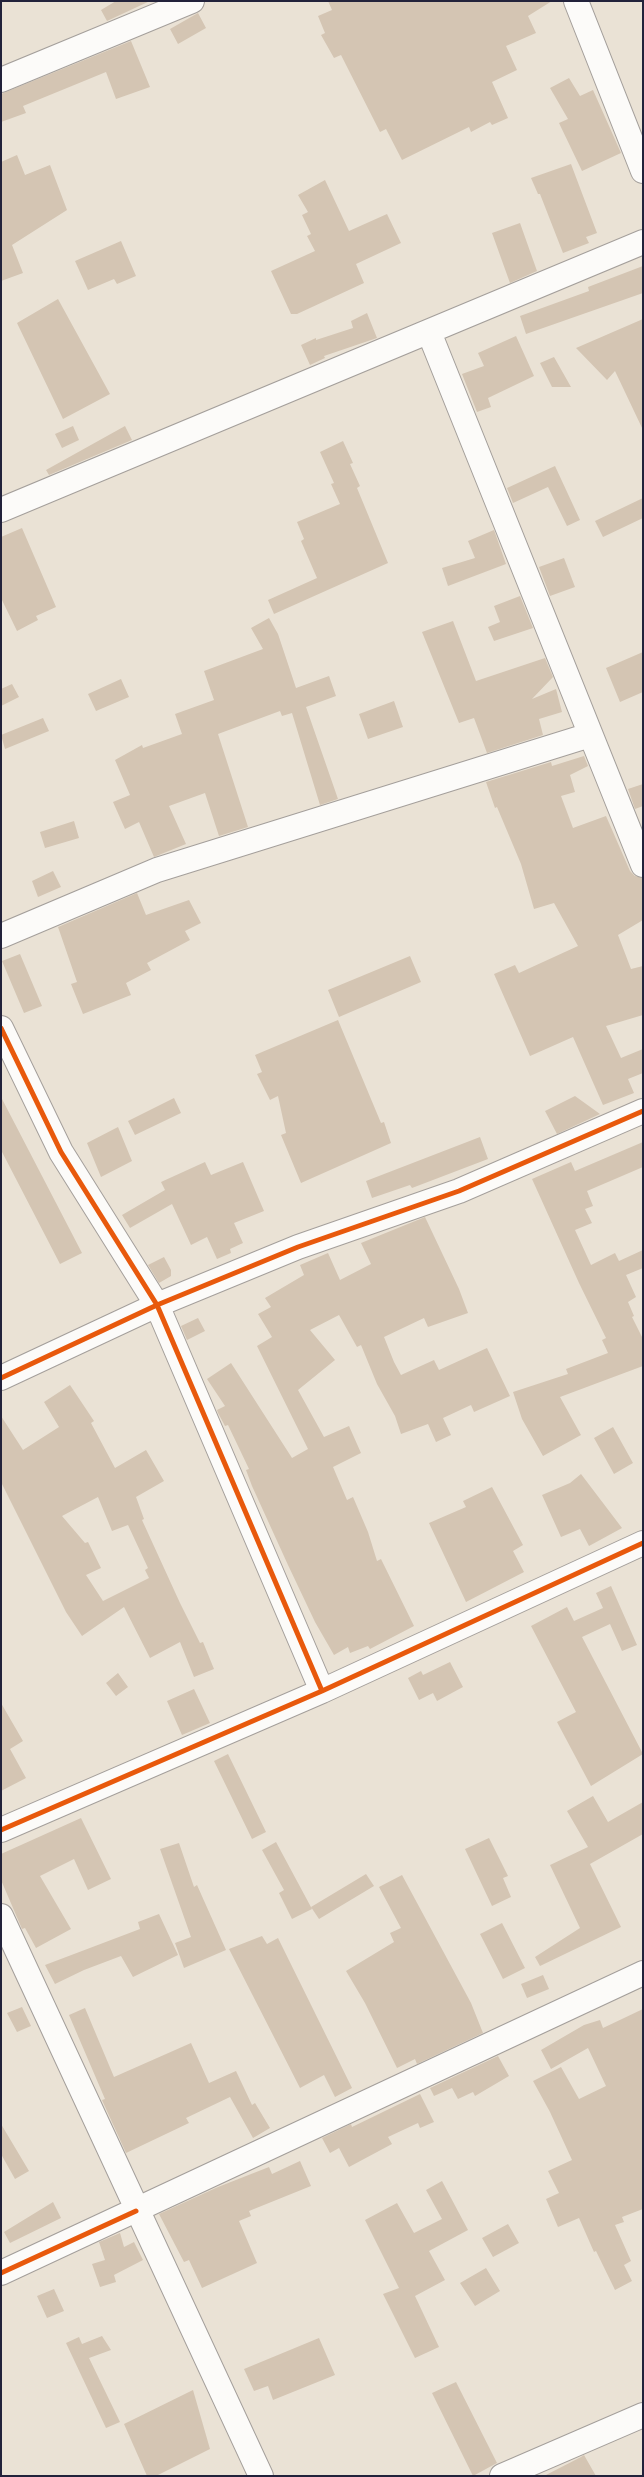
<!DOCTYPE html>
<style>
body{margin:0}
#map{position:relative;width:644px;height:2477px;overflow:hidden;background:#eae2d5;font-family:Alegreya,serif}
canvas{display:block}
.frame{position:absolute;inset:0;border:2px solid #22223b;pointer-events:none}
</style>
<div id="map">
<canvas width="644" height="2477"></canvas>
<div class="frame"></div>
</div>
<script>
const context = document.querySelector('canvas').getContext('2d');
context.lineJoin = 'round';
function fill(path, color) { context.fillStyle = color; context.fill(path, 'evenodd'); }
const shape = rows => new Path2D(rows.map(r => 'M' + r).join(''));
function stroke(path, color, width, dash) { context.strokeStyle = color; context.lineWidth = width; context.lineCap = dash ? 'butt' : 'round'; context.setLineDash(dash || []); context.stroke(path); }
fill(shape([
 [116,1,150,1,107,21,101,10],
 [328,1,552,1,528,16,536,33,506,46,517,70,492,82,508,118,492,125,490,122,471,132,469,127,402,160,386,129,380,132,341,55,334,58,321,35,325,33,318,16,332,10],
 [198,13,206,28,178,44,170,29],
 [131,41,150,87,116,99,106,72,23,106,26,113,1,122,1,94],
 [569,78,580,96,593,90,621,153,582,171,559,123,568,119,550,88],
 [17,155,25,175,50,165,67,210,12,245,23,273,1,281,1,162],
 [571,164,597,233,586,237,589,243,563,253,540,194,538,194,531,178],
 [325,180,349,231,387,214,401,243,356,264,364,283,297,314,291,314,271,271,315,251,307,236,311,234,302,215,308,212,298,195],
 [520,223,537,271,510,283,492,233],
 [121,241,136,276,117,284,114,279,88,290,75,261],
 [643,266,643,293,526,334,520,316,589,291,588,287],
 [58,299,110,394,63,419,17,323],
 [367,313,377,338,324,356,325,358,310,365,301,345,316,338,316,340,353,328,351,321],
 [643,319,643,430,615,371,607,380,576,348],
 [516,336,534,376,488,398,491,407,477,412,462,374,484,366,478,353],
 [554,357,571,387,552,387,540,363],
 [73,426,79,440,62,448,55,434],
 [125,426,132,440,49,475,46,470],
 [343,441,353,463,350,464,360,486,357,488,388,563,274,614,268,600,317,578,301,541,304,539,297,522,340,504,331,484,334,483,320,452],
 [555,466,580,520,567,526,548,487,513,503,507,488],
 [643,498,643,518,603,537,595,521],
 [22,528,56,607,36,616,38,620,17,631,1,598,1,537],
 [494,530,506,564,448,586,442,568,475,558,468,541],
 [564,558,575,587,550,596,539,567],
 [520,596,533,628,494,641,488,627,500,622,494,606],
 [269,618,278,634,296,688,329,676,336,696,306,707,338,799,320,805,292,713,282,716,280,711,218,734,248,827,219,836,205,793,169,806,186,844,154,857,139,822,125,829,113,802,130,795,115,760,142,745,143,748,182,734,175,714,214,700,204,671,263,649,251,628],
 [453,621,476,681,545,658,553,677,532,699,556,689,562,712,539,719,543,735,487,753,474,718,459,723,422,632],
 [643,652,643,692,620,702,606,668],
 [121,679,129,697,96,711,88,694],
 [12,684,19,697,1,706,1,689],
 [394,701,403,727,368,739,359,714],
 [43,718,49,731,5,749,1,735],
 [584,756,588,766,570,775,575,792,561,796,573,828,606,816,630,871,635,876,643,878,643,920,618,935,631,969,643,966,643,1015,606,1026,621,1058,643,1049,643,1073,628,1079,634,1093,603,1105,573,1037,530,1056,494,974,515,965,519,973,578,946,554,903,534,909,521,864,497,807,495,808,486,782,551,762,552,766],
 [643,784,643,806,635,809,628,789],
 [74,821,79,838,45,848,40,832],
 [53,871,61,887,38,897,32,881],
 [137,893,146,915,189,900,201,923,185,931,190,940,147,963,151,970,126,983,131,995,83,1014,71,984,77,982,58,927],
 [20,954,42,1006,24,1013,2,961],
 [410,956,421,982,339,1017,328,990],
 [338,1020,381,1123,384,1122,391,1143,301,1183,281,1135,286,1133,278,1096,270,1100,257,1074,262,1072,255,1055],
 [575,1096,600,1114,557,1134,545,1111],
 [1,1097,82,1253,60,1264,1,1150],
 [174,1098,181,1113,135,1135,128,1121],
 [118,1127,132,1161,101,1177,87,1143],
 [480,1137,488,1159,412,1188,410,1185,372,1198,366,1181],
 [643,1142,643,1167,587,1191,593,1206,585,1209,592,1223,575,1230,591,1265,615,1253,619,1261,643,1250,643,1268,626,1275,636,1297,628,1302,634,1316,632,1317,643,1339,643,1366,560,1397,581,1435,543,1456,522,1419,513,1392,568,1374,566,1369,608,1353,602,1340,606,1338,579,1283,532,1179,571,1162,575,1171],
 [205,1162,211,1175,243,1162,264,1211,234,1223,243,1243,230,1249,231,1253,217,1259,207,1237,191,1245,172,1204,130,1228,122,1215,165,1190,161,1182],
 [425,1217,459,1289,468,1313,428,1327,424,1318,384,1337,394,1362,401,1375,434,1360,439,1370,487,1348,510,1396,474,1412,471,1405,443,1418,451,1435,436,1442,428,1424,401,1434,395,1416,377,1384,361,1345,357,1347,339,1315,310,1330,335,1360,298,1390,324,1437,349,1426,361,1453,333,1467,347,1500,353,1497,368,1532,377,1561,381,1559,414,1626,370,1649,368,1646,350,1653,348,1647,334,1655,315,1622,288,1565,252,1486,246,1470,249,1469,228,1425,225,1426,218,1413,217,1410,225,1406,207,1379,231,1363,292,1458,308,1449,257,1346,272,1337,258,1314,271,1307,265,1298,304,1275,300,1265,328,1253,340,1280,371,1264,361,1243],
 [164,1257,171,1270,171,1276,159,1283,148,1265],
 [198,1318,205,1331,187,1340,181,1326],
 [70,1385,94,1421,91,1423,115,1468,146,1450,164,1481,136,1497,144,1519,142,1520,180,1603,200,1643,203,1642,214,1669,194,1677,180,1642,150,1658,124,1607,82,1636,66,1612,1,1482,1,1416,23,1450,59,1427,44,1402],
 [98,1497,112,1531,128,1525,148,1568,145,1570,149,1578,103,1601,86,1575,101,1568,88,1542,85,1543,62,1516],
 [613,1427,633,1463,614,1474,594,1438],
 [581,1474,622,1528,589,1546,580,1529,561,1537,542,1495,570,1483],
 [492,1487,523,1545,513,1551,524,1572,466,1602,429,1523,466,1507,463,1501],
 [611,1586,637,1645,622,1651,610,1624,582,1637,643,1754,591,1786,557,1722,576,1712,531,1626,567,1607,574,1621,603,1608,596,1593],
 [450,1662,463,1687,437,1701,433,1693,419,1700,408,1678,421,1671,423,1675],
 [118,1673,128,1687,116,1696,106,1683],
 [194,1689,210,1723,182,1735,167,1701],
 [1,1703,23,1741,10,1749,26,1778,1,1791],
 [228,1754,266,1832,252,1839,214,1761],
 [593,1796,608,1822,643,1802,643,1834,590,1864,621,1927,540,1966,535,1957,580,1928,550,1865,588,1847,567,1811],
 [81,1818,111,1879,88,1890,74,1859,40,1876,71,1929,36,1948,25,1928,22,1929,1,1880,1,1854],
 [489,1838,508,1876,503,1878,511,1897,492,1906,465,1849],
 [276,1842,312,1909,292,1919,279,1893,284,1890,262,1850],
 [179,1843,194,1887,197,1885,226,1950,184,1968,175,1943,191,1937,160,1849],
 [366,1874,374,1886,319,1919,311,1907],
 [402,1875,471,2003,483,2033,417,2064,415,2059,397,2068,365,2003,346,1971,394,1942,390,1933,401,1928,379,1887],
 [159,1914,178,1955,133,1977,121,1956,84,1970,55,1984,45,1965,140,1929,138,1922],
 [502,1923,525,1968,503,1979,480,1934],
 [262,1936,267,1944,278,1938,352,2088,335,2097,324,2075,300,2088,229,1949],
 [543,1975,549,1989,527,1998,521,1984],
 [22,2007,31,2026,17,2032,7,2013],
 [85,2008,114,2077,191,2043,209,2083,236,2071,252,2105,255,2103,270,2128,253,2138,230,2097,186,2118,189,2123,126,2153,102,2100,105,2099,69,2015],
 [643,2009,643,2209,622,2217,624,2222,615,2225,631,2261,624,2265,632,2281,615,2290,596,2251,594,2252,579,2218,558,2227,546,2199,559,2193,548,2171,572,2160,550,2112,533,2081,561,2067,579,2099,606,2086,588,2048,551,2069,541,2050,584,2025,600,2020,603,2028],
 [498,2056,509,2076,475,2096,473,2092,458,2099,452,2088,434,2096,430,2088],
 [420,2094,434,2122,420,2128,418,2123,388,2137,392,2144,349,2167,339,2148,330,2153,322,2138,351,2124,352,2127],
 [1,2124,29,2171,15,2179,1,2154],
 [300,2161,311,2186,249,2211,251,2216,239,2221,257,2263,202,2288,189,2260,184,2262,159,2214,218,2187,269,2167,272,2174],
 [442,2181,468,2230,429,2251,445,2280,415,2296,439,2347,415,2358,383,2294,399,2288,365,2220,397,2203,414,2233,442,2219,426,2190],
 [53,2202,61,2218,10,2243,4,2232],
 [508,2224,519,2243,493,2257,482,2238],
 [120,2233,124,2247,134,2242,143,2260,114,2275,116,2282,100,2287,92,2264,105,2260,99,2242],
 [486,2268,500,2291,475,2306,460,2283],
 [54,2289,64,2311,47,2318,37,2296],
 [102,2336,111,2350,89,2358,120,2422,106,2428,66,2343,79,2337,82,2344],
 [319,2338,335,2375,273,2400,268,2386,254,2391,244,2369],
 [456,2382,497,2463,473,2476,432,2393],
 [193,2390,210,2449,156,2476,147,2476,124,2424],
 [584,2455,596,2476,544,2476,581,2457]
]), '#d4c5b3');
const street = shape([
 [576,1,643,171],
 [1,80,192,1],
 [429,332,643,865],
 [1,510,643,242],
 [1,936,157,870,590,735],
 [1,1028,61,1152,157,1305,322,1691],
 [1,1378,157,1305,298,1247,459,1191,643,1111],
 [1,1830,322,1691,643,1543],
 [1,1916,261,2476],
 [1,2273,643,1973],
 [502,2476,643,2415]
]);
stroke(street, '#a49f9b', 26);
stroke(street, '#fcfbf9', 24);
stroke(shape([
 [1,1028,61,1152,157,1305,322,1691],
 [1,1378,157,1305,298,1247,459,1191,643,1111],
 [1,1830,322,1691,643,1543],
 [1,2273,136,2211]
]), '#e8590c', 5);
</script>
